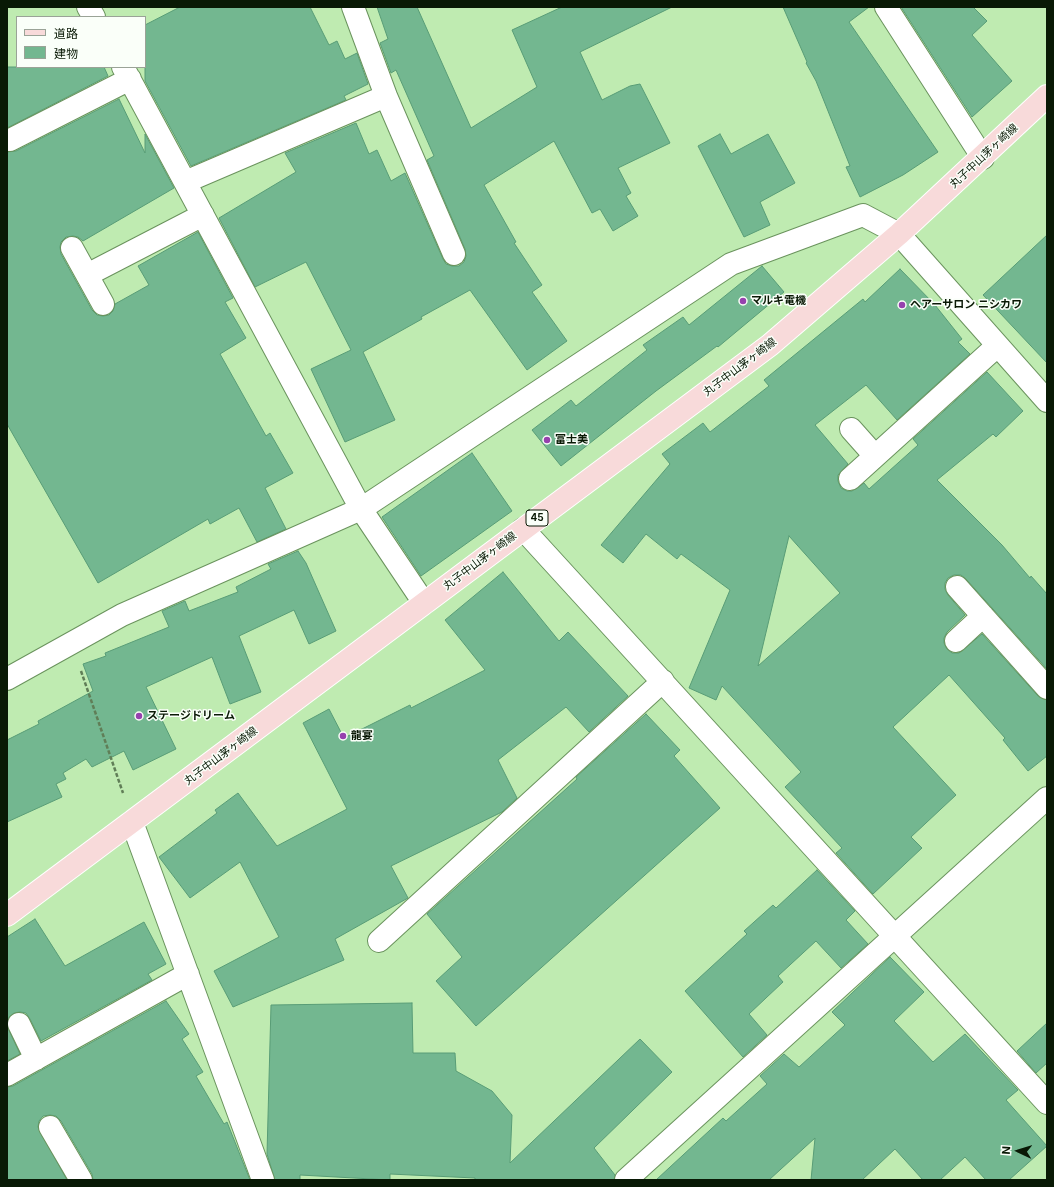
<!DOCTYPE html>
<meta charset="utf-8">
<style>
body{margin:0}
#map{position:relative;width:1054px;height:1187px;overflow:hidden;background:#bfebb1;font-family:Inter,"Noto Sans JP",sans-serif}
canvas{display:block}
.frame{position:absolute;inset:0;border:8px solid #091905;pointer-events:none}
.legend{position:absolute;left:16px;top:16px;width:130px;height:52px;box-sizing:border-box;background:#fafff9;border:1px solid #9aa397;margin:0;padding:5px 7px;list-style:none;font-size:12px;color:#091905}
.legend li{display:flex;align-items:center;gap:8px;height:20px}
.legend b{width:20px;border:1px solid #9aa397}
.north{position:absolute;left:998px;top:1131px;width:40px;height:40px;-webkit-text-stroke:3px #fafff9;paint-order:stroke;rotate:274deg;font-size:11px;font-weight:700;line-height:16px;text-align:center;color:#091905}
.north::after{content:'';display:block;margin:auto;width:14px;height:18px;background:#091905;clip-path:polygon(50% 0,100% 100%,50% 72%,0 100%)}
</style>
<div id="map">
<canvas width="1054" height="1187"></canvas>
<div class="frame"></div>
<ul class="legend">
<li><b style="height:5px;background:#f8dada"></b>道路</li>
<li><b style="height:11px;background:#73b790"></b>建物</li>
</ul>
<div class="north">N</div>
</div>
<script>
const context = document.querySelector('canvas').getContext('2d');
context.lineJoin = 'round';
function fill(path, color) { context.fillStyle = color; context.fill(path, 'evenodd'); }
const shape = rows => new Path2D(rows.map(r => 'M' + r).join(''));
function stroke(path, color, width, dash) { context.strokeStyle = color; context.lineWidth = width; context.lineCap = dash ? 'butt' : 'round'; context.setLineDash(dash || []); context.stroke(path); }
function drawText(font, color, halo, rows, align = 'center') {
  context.font = font + ' Inter,"Noto Sans JP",sans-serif'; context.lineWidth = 3; context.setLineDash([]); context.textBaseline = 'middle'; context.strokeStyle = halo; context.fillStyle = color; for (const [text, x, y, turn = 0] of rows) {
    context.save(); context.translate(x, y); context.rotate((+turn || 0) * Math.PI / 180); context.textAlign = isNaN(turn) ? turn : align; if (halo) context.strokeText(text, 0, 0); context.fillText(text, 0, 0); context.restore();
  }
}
const building = shape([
 [180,7,310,7,329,45,337,41,345,59,357,53,368,84,344,96,346,100,191,166,145,81,145,25,180,7],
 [377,7,417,7,471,128,537,87,512,30,562,7,672,7,580,52,602,100,630,86,640,84,670,143,618,168,631,193,626,196,638,216,613,231,600,209,592,213,554,141,484,185,516,242,514,243,542,285,532,292,567,341,527,370,470,290,421,317,422,319,363,352,395,420,345,442,311,369,351,350,306,262,255,287,219,218,296,172,285,153,356,123,369,154,377,150,391,181,405,173,443,259,446,264,452,266,459,266,464,262,466,256,465,249,427,160,434,156,396,70,391,73,380,43,388,39,377,7],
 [783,7,869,7,849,22,938,152,903,175,860,197,846,167,850,166,816,81,806,63,807,62,783,7],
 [901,7,973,7,987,21,972,35,1012,81,972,117,901,7],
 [7,67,104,67,108,76,7,128,7,67],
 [119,99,145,153,145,134,174,188,83,241,78,237,73,236,66,237,61,242,60,247,61,254,92,310,97,315,103,316,109,315,113,311,115,304,149,285,138,266,198,232,233,298,225,302,246,338,220,354,266,436,270,433,293,473,265,488,286,529,257,542,239,508,210,524,208,519,98,583,7,424,7,152,16,151,119,99],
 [720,134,731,154,768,134,795,183,760,202,770,225,744,237,698,146,720,134],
 [1047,235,1047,363,983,295,1047,235],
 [762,266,784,292,718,347,717,346,656,391,561,466,532,430,571,400,576,406,647,350,643,345,683,317,689,325,762,266],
 [900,269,935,305,962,339,958,342,970,354,897,420,866,385,815,425,848,464,838,475,838,481,841,488,847,491,852,491,864,483,869,489,918,445,913,439,987,372,1023,411,996,437,993,434,937,480,1002,545,1030,578,1031,576,1047,594,1047,669,966,579,961,575,954,575,948,578,945,583,945,589,948,595,965,615,947,632,944,638,944,643,947,649,952,653,959,653,982,634,1038,696,1047,700,1047,756,1028,771,1003,740,1005,738,949,675,893,727,956,795,911,837,922,848,873,894,836,853,842,848,785,787,801,772,722,686,716,700,689,688,730,590,681,554,677,559,646,534,623,563,601,545,670,464,662,454,703,423,710,432,769,386,764,380,863,299,865,302,900,269],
 [789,536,840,593,758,666,789,536],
 [472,453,512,511,421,576,382,517,472,453],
 [298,551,306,563,336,631,309,644,294,610,239,636,261,692,230,704,212,657,146,687,176,749,133,770,124,751,92,767,86,759,63,773,66,779,56,784,62,797,7,822,7,740,39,724,38,721,93,691,83,664,106,656,105,653,169,627,162,611,185,601,189,611,238,592,236,587,271,569,268,564,298,551],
 [503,572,559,641,568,632,628,696,589,732,566,707,498,760,517,798,502,812,391,866,408,898,335,939,344,960,233,1007,214,971,279,937,240,862,190,898,159,857,217,813,215,810,238,793,277,846,347,809,303,723,329,709,344,738,410,705,411,708,485,670,445,620,503,572],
 [646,714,680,750,674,756,720,808,476,1026,436,981,462,957,427,914,577,779,576,777,646,714],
 [817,870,855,911,846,920,868,944,841,968,816,941,778,976,783,982,749,1014,767,1035,743,1057,685,991,747,934,744,931,773,905,776,908,817,870],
 [35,919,65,966,144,922,166,964,148,974,152,980,41,1041,30,1019,26,1013,20,1012,14,1013,9,1017,7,1022,7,937,35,919],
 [890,957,924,992,894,1021,933,1062,965,1034,1018,1090,1006,1100,1047,1146,1009,1180,986,1180,965,1157,940,1180,923,1180,895,1149,862,1180,811,1180,815,1138,769,1180,656,1180,723,1118,726,1121,767,1084,760,1076,784,1054,799,1067,845,1025,832,1012,890,957],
 [166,1001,189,1034,182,1039,203,1072,196,1076,224,1124,227,1122,250,1180,93,1180,92,1174,61,1121,56,1116,50,1115,43,1116,39,1121,38,1127,67,1180,7,1180,7,1087,13,1086,166,1001],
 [412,1003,413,1053,455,1053,456,1071,492,1091,512,1115,510,1163,640,1039,672,1072,594,1148,615,1175,614,1180,475,1180,475,1178,390,1174,390,1180,300,1175,300,1180,275,1180,267,1154,271,1005,412,1003],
 [1047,1023,1047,1063,1036,1073,1017,1051,1047,1023],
 [7,1026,20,1054,7,1061,7,1026]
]);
fill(building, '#73b790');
stroke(building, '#589c76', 1);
const minor = shape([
 [88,7,94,17],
 [353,7,386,96,454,254],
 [886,7,983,158],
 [123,67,361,509,424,603],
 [10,140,130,79],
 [185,182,386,96],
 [72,248,103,304],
 [87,275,203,215],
 [851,429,875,456],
 [850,479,997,346],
 [523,529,1047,1103],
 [957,587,1047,688],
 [956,641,983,616],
 [7,679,122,615,361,509,731,264,863,215,899,234,1047,401],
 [132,822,263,1180],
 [379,941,663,681],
 [19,1024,36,1059],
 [7,1075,188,974],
 [50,1127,81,1180],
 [626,1180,1047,798]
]);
const major = shape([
 [7,915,770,345,899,234,1047,96]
]);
stroke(minor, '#6a935d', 24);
stroke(major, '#fff', 24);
stroke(shape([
 [81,671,123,793]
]), '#607e57', 2.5, [4, 2]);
stroke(minor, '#fff', 22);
stroke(major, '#f8dada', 22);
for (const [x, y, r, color] of [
 [743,301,4,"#9641ae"],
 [902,305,4,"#9641ae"],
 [547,440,4,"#9641ae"],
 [139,716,4,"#9641ae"],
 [343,736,4,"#9641ae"]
]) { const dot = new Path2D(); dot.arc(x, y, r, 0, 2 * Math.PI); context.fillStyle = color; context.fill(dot); stroke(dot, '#fafff9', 1.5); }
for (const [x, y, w] of [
 [537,518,22]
]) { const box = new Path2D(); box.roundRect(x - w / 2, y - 8, w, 16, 3); context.fillStyle = '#fafff9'; context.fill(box); stroke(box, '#091905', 1); }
drawText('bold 10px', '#091905', null, [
 ["45",537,518]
]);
drawText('11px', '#091905', '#fafff9', [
 ["丸子中山茅ヶ崎線",984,156,-43],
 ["丸子中山茅ヶ崎線",740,367,-37],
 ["丸子中山茅ヶ崎線",480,561,-37],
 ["丸子中山茅ヶ崎線",221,756,-37]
]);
drawText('bold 11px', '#091905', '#fafff9', [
 ["マルキ電機",751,301],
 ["ヘアーサロン ニシカワ",910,305],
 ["富士美",555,440],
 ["ステージドリーム",147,716],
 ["龍宴",351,736]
], 'left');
</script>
